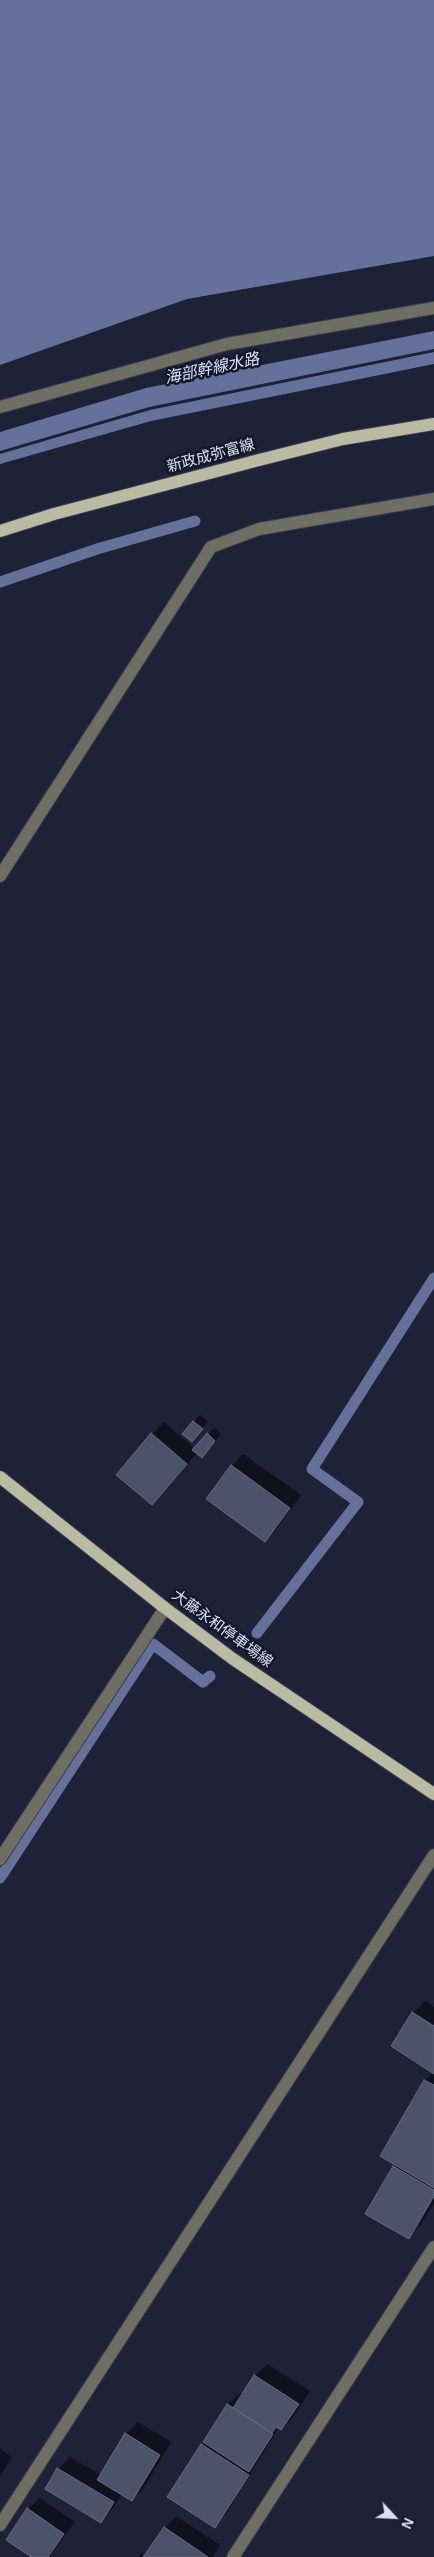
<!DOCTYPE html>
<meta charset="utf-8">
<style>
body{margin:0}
#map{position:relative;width:434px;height:2557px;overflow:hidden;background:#1d2236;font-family:Arial,sans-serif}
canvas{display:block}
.north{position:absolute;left:369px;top:2492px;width:50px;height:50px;-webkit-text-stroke:4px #14182c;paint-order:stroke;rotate:115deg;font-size:14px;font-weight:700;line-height:20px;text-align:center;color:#dce0ee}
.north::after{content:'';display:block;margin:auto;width:18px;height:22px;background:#dce0ee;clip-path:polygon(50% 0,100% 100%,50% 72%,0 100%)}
</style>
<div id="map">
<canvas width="434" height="2557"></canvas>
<div class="north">N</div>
</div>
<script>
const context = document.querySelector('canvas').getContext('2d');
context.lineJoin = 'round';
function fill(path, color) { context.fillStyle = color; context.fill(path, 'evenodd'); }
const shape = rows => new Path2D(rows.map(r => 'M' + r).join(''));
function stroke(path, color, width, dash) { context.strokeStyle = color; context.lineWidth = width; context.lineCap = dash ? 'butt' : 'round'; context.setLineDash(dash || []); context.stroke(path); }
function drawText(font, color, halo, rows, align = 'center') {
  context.font = font + ' Arial,"Noto Sans JP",sans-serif'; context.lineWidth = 5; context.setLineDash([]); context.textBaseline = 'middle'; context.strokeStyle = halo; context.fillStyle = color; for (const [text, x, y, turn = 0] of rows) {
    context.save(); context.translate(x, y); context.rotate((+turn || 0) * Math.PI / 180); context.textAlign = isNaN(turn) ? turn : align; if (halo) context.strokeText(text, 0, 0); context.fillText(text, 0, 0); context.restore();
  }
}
fill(shape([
 [0,0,434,0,434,256,187,299,0,365],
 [434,331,434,349,149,407,0,451,0,432,146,388],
 [434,352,434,364,151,421,0,464,0,454,150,410]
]), '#65719b');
fill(shape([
 [200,1415,208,1422,198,1434,184,1433],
 [164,1422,195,1449,214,1428,221,1434,208,1450,197,1453,152,1504,152,1434],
 [243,1454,301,1495,277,1528,265,1540,232,1466],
 [425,2001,434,2007,434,2203,420,2226,408,2238,394,2167,397,2165,381,2155,425,2080,434,2072,413,2013],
 [267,2364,310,2391,293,2417,281,2429,279,2427,226,2514,215,2526,169,2496,228,2405,240,2393,243,2395,255,2376],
 [138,2422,171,2442,144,2488,132,2499,122,2494,112,2509,101,2521,47,2488,58,2469,70,2457,101,2475,126,2434],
 [0,2449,12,2457,0,2476],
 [40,2498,75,2522,49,2557,33,2557,28,2509],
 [176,2516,220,2545,213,2557,138,2557,142,2553,146,2555,165,2528]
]), '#0007');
stroke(shape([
 [0,582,97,549,195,521],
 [257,1633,358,1502,312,1469,434,1278],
 [0,1878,153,1644,203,1682,210,1676]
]), '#65719b', 11);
const building = shape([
 [193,1421,203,1429,192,1442,182,1434,193,1421],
 [151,1433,187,1464,152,1505,116,1475,151,1433],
 [207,1433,215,1441,202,1458,192,1450,207,1433],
 [231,1465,290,1508,265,1542,206,1499,231,1465],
 [412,2012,434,2026,434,2074,391,2046,412,2012],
 [424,2080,434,2085,434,2188,380,2156,424,2080],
 [393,2166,434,2190,434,2196,409,2239,365,2214,393,2166],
 [254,2375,299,2404,281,2430,276,2427,272,2433,233,2408,254,2375],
 [227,2404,273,2434,249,2472,203,2442,227,2404],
 [125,2433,160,2455,132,2501,97,2480,125,2433],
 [201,2444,249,2475,215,2528,167,2497,201,2444],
 [57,2468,114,2502,101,2523,45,2489,57,2468],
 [27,2508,64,2534,48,2557,31,2557,6,2540,27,2508],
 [164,2527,208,2557,143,2557,164,2527]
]);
fill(building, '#4b5269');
stroke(building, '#656b84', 1);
const minor = shape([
 [0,407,227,344,434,308],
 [0,876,211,547,259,529,434,499],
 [0,1859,165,1608],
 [0,2525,434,1855],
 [233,2557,434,2247]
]);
const major = shape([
 [0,531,54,514,259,460,343,439,434,424],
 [0,1477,165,1608,233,1659,434,1794]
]);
stroke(minor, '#383d50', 14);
stroke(major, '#383d50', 14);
stroke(minor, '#6e6e63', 12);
stroke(major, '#bbbaa2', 12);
drawText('15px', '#dce0ee', '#14182c', [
 ["新政成弥富線",211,456,-15],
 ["大藤永和停車場線",222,1629,36]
]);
drawText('italic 16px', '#d9e1fd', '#14182c', [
 ["海部幹線水路",212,369,-12]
]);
</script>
